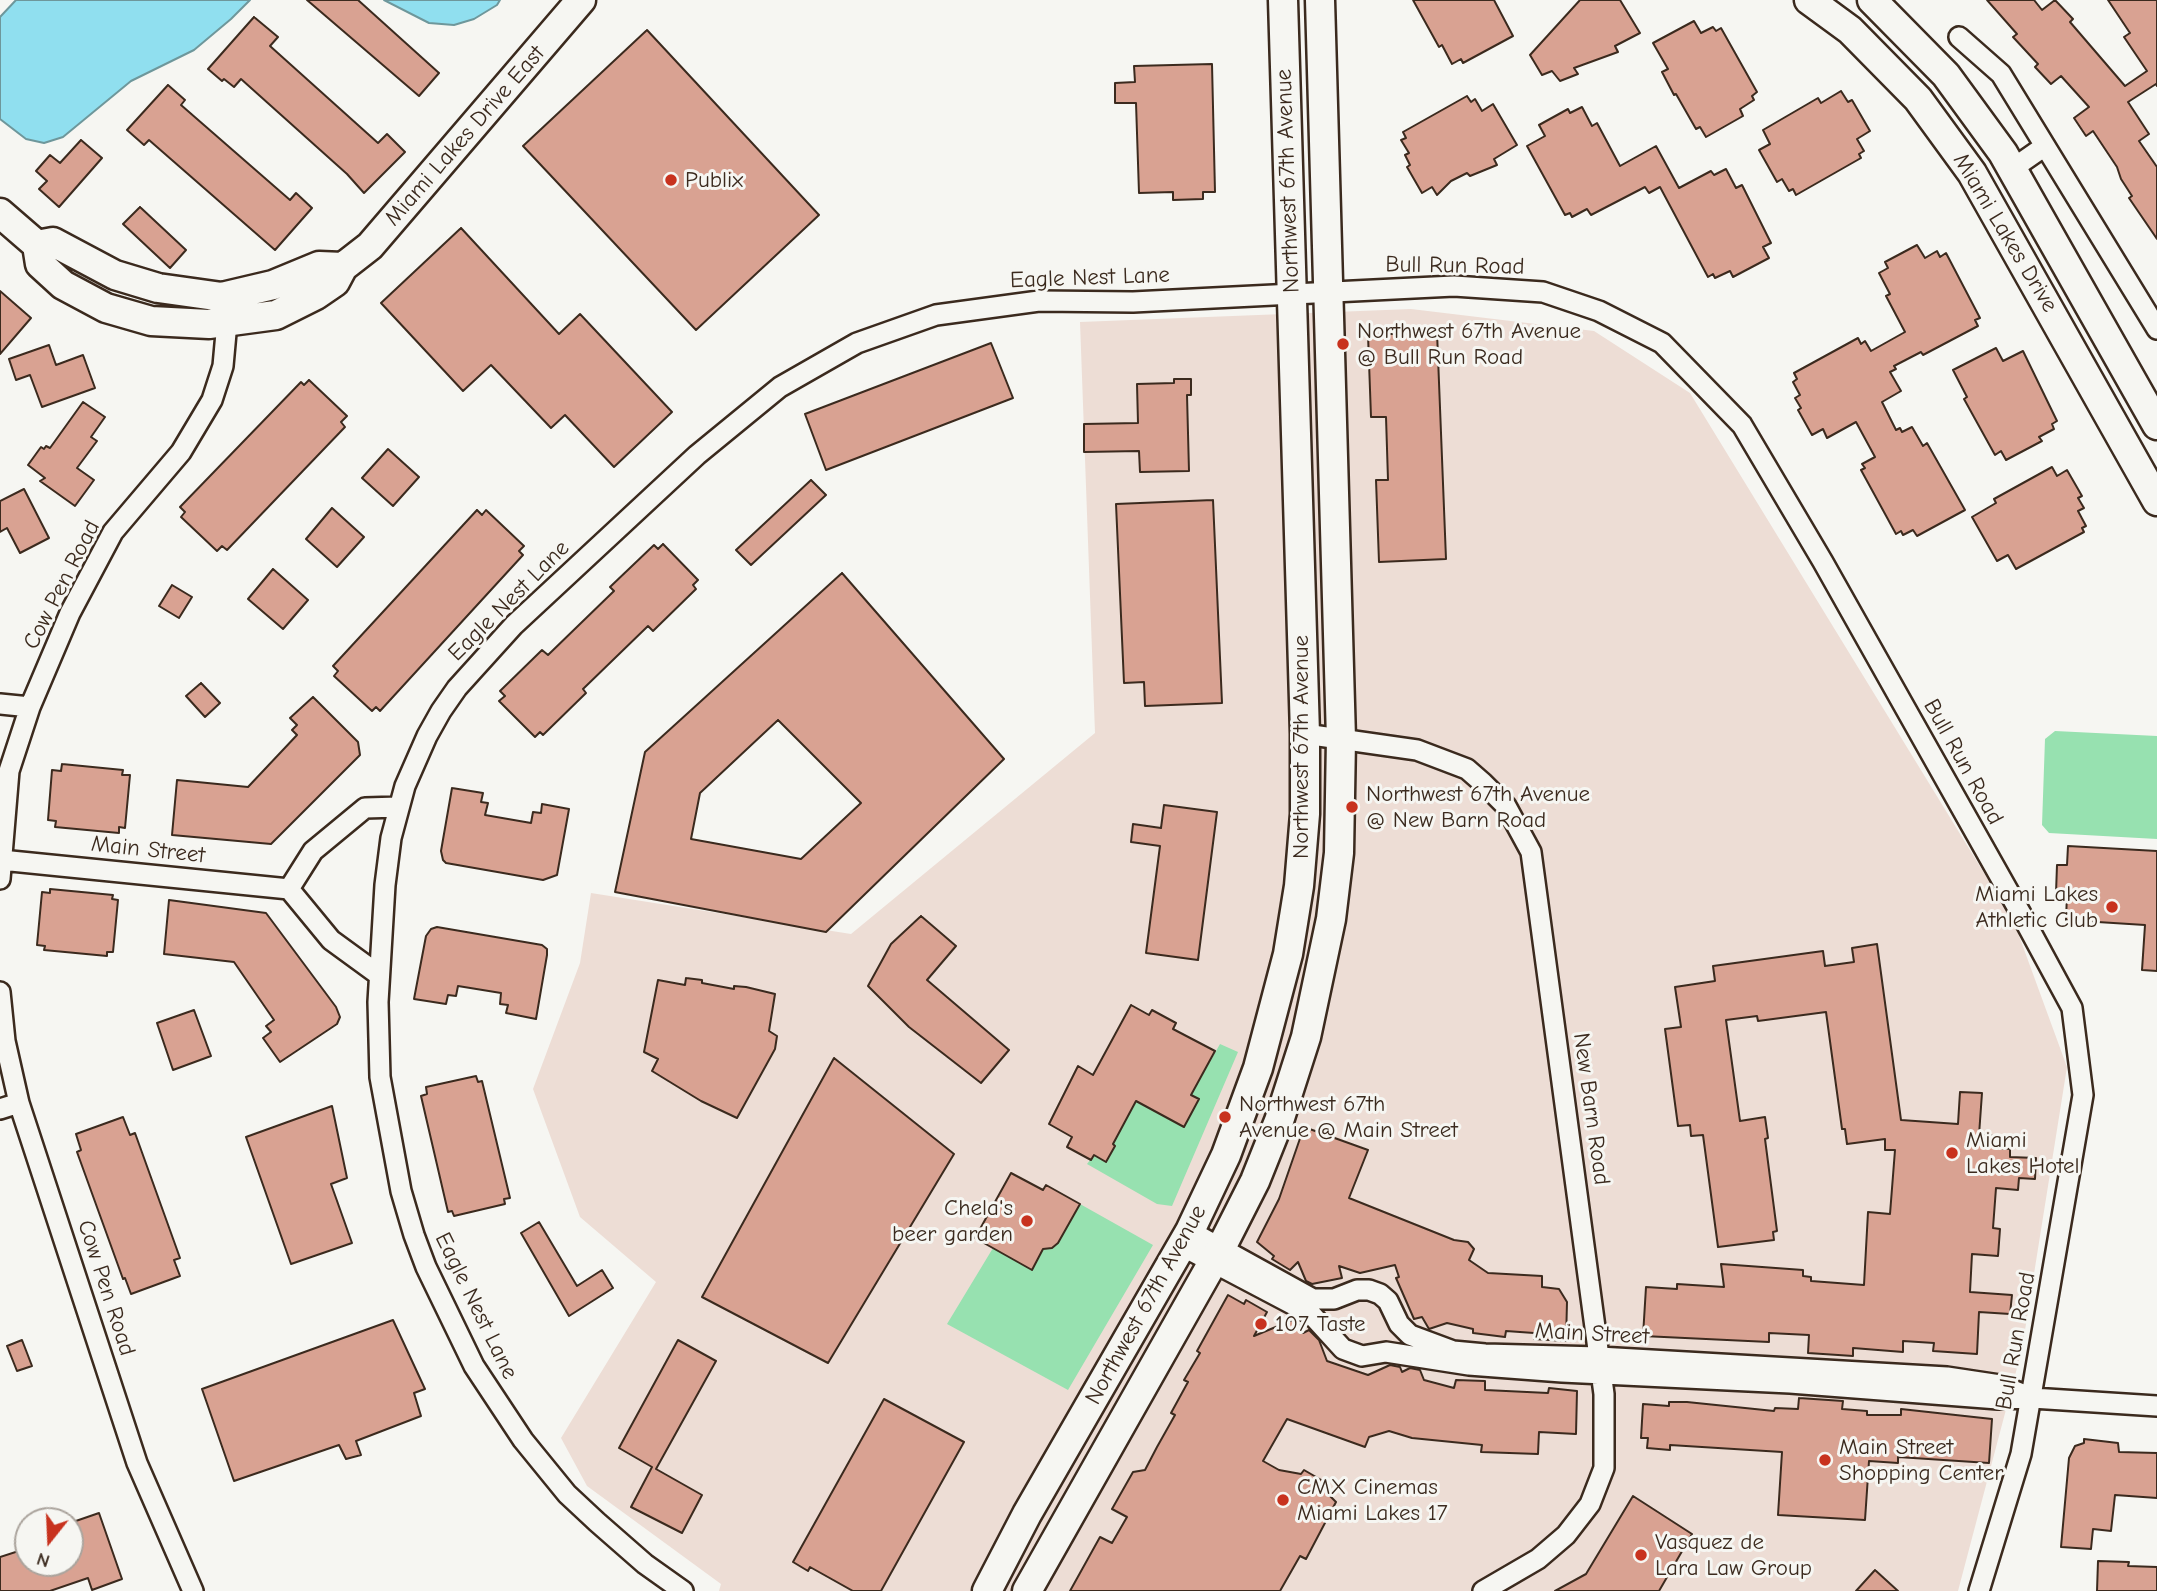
<!DOCTYPE html>
<style>
body{margin:0}
#map{position:relative;width:2157px;height:1591px;overflow:hidden;background:#f6f6f2;font-family:"Comic Neue",sans-serif}
canvas{display:block}
.north{position:absolute;left:14px;top:1507px;width:70px;height:70px;box-sizing:border-box;background:#f6f6f2;border:2px solid #aba49d;border-radius:50%;rotate:198deg;font-size:19px;font-weight:700;line-height:28px;text-align:center;color:#3b2a1e}
.north::after{content:'';display:block;margin:auto;width:24px;height:32px;background:#c8321e;clip-path:polygon(50% 0,100% 100%,50% 72%,0 100%)}
</style>
<div id="map">
<canvas width="2157" height="1591"></canvas>
<div class="north">N</div>
</div>
<script>
const context = document.querySelector('canvas').getContext('2d');
context.lineJoin = 'round';
function fill(path, color) { context.fillStyle = color; context.fill(path, 'evenodd'); }
const shape = rows => new Path2D(rows.map(r => 'M' + r).join(''));
function stroke(path, color, width, dash) { context.strokeStyle = color; context.lineWidth = width; context.lineCap = dash ? 'butt' : 'round'; context.setLineDash(dash || []); context.stroke(path); }
function drawText(font, color, halo, rows, align = 'center') {
  context.font = font + ' "Comic Neue",sans-serif'; context.lineWidth = 6; context.setLineDash([]); context.textBaseline = 'middle'; context.strokeStyle = halo; context.fillStyle = color; for (const [text, x, y, turn = 0] of rows) {
    context.save(); context.translate(x, y); context.rotate((+turn || 0) * Math.PI / 180); context.textAlign = isNaN(turn) ? turn : align; if (halo) context.strokeText(text, 0, 0); context.fillText(text, 0, 0); context.restore();
  }
}
fill(shape([
 [1411,309,1594,331,1690,393,2014,922,2067,1067,2022,1349,1958,1591,719,1591,721,1584,587,1486,561,1438,656,1282,580,1217,533,1089,580,963,591,893,851,934,1095,733,1080,322]
]), '#edddd5');
fill(shape([
 [2055,731,2157,736,2157,839,2049,833,2042,825,2045,739],
 [1220,1044,1238,1052,1172,1206,1157,1204,1087,1164,1094,1155,1107,1162,1115,1146,1113,1144,1137,1098,1191,1095],
 [1080,1204,1153,1245,1068,1390,947,1324,993,1248,1032,1270,1043,1249,1052,1248,1058,1243]
]), '#97e1b0');
const water = shape([
 [16,0,250,0,231,19,194,50,131,81,63,137,44,143,26,139,0,119,0,17,16,0],
 [384,0,500,0,497,5,474,19,454,25,429,23,384,0]
]);
fill(water, '#90dfef');
stroke(water, '#6e979b', 2);
const building = shape([
 [307,0,358,0,439,73,419,96,307,0],
 [1413,0,1494,0,1513,36,1463,63,1461,59,1452,64,1442,45,1439,47,1413,0],
 [1580,0,1620,0,1640,33,1615,46,1618,52,1574,68,1578,74,1560,81,1552,71,1542,75,1530,55,1580,0],
 [1987,0,2034,0,2042,10,2055,0,2073,19,2070,22,2125,86,2147,71,2124,37,2130,33,2108,0,2157,0,2157,86,2156,84,2128,102,2149,134,2139,141,2157,167,2157,239,2129,198,2132,196,2121,179,2117,167,2093,131,2086,136,2074,118,2089,107,2061,76,2051,84,2035,67,2038,64,2013,37,2017,34,1987,0],
 [254,17,278,37,270,46,378,143,387,134,405,152,364,193,347,174,241,79,234,87,224,79,222,81,208,69,254,17],
 [1694,21,1701,33,1713,27,1716,31,1721,28,1757,92,1752,96,1754,100,1740,109,1743,116,1706,137,1700,127,1696,129,1676,94,1674,95,1662,72,1668,69,1653,43,1694,21],
 [647,30,819,215,696,330,523,146,647,30],
 [1212,64,1215,192,1203,192,1203,199,1173,200,1173,192,1139,193,1136,103,1115,103,1115,83,1135,82,1134,66,1212,64],
 [168,85,185,100,181,105,290,200,296,193,312,208,275,250,149,140,144,145,127,130,168,85],
 [1841,91,1848,102,1852,100,1870,131,1857,139,1864,151,1859,154,1861,158,1796,195,1793,189,1789,191,1782,179,1777,182,1759,150,1770,144,1763,130,1818,98,1821,103,1841,91],
 [1467,96,1471,102,1475,99,1482,111,1493,104,1517,145,1494,159,1497,165,1470,176,1467,173,1451,181,1437,195,1432,187,1422,193,1407,167,1410,165,1405,155,1409,153,1401,140,1406,138,1403,132,1467,96],
 [1582,107,1592,126,1597,123,1620,166,1656,146,1679,188,1711,171,1714,175,1726,169,1736,188,1742,185,1771,243,1763,247,1769,258,1733,277,1730,271,1715,278,1713,274,1708,277,1660,187,1649,193,1645,187,1591,215,1587,209,1572,217,1570,213,1565,215,1527,146,1545,136,1539,125,1568,109,1570,113,1582,107],
 [81,140,102,158,59,207,39,189,47,181,36,171,50,155,60,163,81,140],
 [140,207,186,250,170,268,123,224,140,207],
 [461,228,559,334,580,314,672,412,614,467,565,415,551,428,491,365,463,391,381,303,461,228],
 [1917,245,1925,258,1937,251,1940,257,1946,253,1980,318,1975,320,1978,326,1923,355,1921,352,1894,366,1896,369,1890,372,1901,391,1882,402,1896,430,1900,428,1902,432,1912,427,1923,446,1927,443,1965,510,1917,536,1913,530,1903,535,1901,531,1896,534,1861,470,1865,468,1862,464,1875,457,1856,422,1827,438,1823,429,1812,435,1798,410,1801,408,1795,398,1800,395,1793,382,1797,379,1794,373,1858,338,1861,344,1865,341,1871,351,1905,332,1886,296,1890,294,1879,273,1888,268,1885,262,1917,245],
 [0,291,31,318,0,354,0,291],
 [1437,332,1446,559,1379,562,1376,480,1388,480,1386,417,1371,417,1368,335,1437,332],
 [991,343,1013,398,826,470,805,414,991,343],
 [49,345,56,365,83,355,95,388,42,407,30,375,16,380,9,359,49,345],
 [1996,348,2003,361,2023,351,2057,421,2052,424,2054,429,2039,437,2042,441,2006,460,2001,451,1995,455,1964,399,1967,397,1953,370,1996,348],
 [1174,379,1191,379,1191,395,1187,395,1189,471,1140,472,1139,451,1084,452,1084,424,1138,423,1137,384,1174,383,1174,379],
 [309,380,347,416,341,422,345,427,227,550,222,546,217,551,181,517,185,512,180,507,301,382,304,385,309,380],
 [83,402,105,417,91,437,97,441,77,468,94,480,75,506,40,481,45,478,28,465,41,447,44,449,46,446,50,448,83,402],
 [388,449,419,477,393,506,362,478,388,449],
 [2052,467,2057,476,2067,470,2082,496,2078,498,2084,508,2078,511,2086,526,2082,528,2084,532,2016,569,2008,555,1997,561,1972,517,1996,503,1994,499,2052,467],
 [811,480,826,495,751,565,736,550,811,480],
 [24,489,49,538,20,553,7,528,0,532,0,501,24,489],
 [1213,500,1222,703,1145,706,1144,682,1124,683,1116,504,1213,500],
 [332,508,364,537,337,567,306,539,332,508],
 [477,510,482,515,486,510,524,546,519,551,523,555,380,711,376,707,372,711,334,676,338,671,333,666,477,510],
 [663,544,698,580,693,585,696,589,653,631,648,626,583,689,586,693,543,735,540,732,535,737,499,701,505,696,500,691,542,650,548,655,614,591,610,587,654,545,658,549,663,544],
 [273,569,308,600,283,629,248,599,273,569],
 [842,573,1004,759,826,932,615,892,645,752,842,573],
 [778,720,861,803,801,859,691,839,700,793,778,720],
 [172,585,192,597,179,618,159,606,172,585],
 [201,683,220,703,205,717,186,696,201,683],
 [313,697,358,742,360,755,271,844,172,835,177,780,248,787,297,735,292,730,297,725,290,718,313,697],
 [62,764,123,770,122,775,130,775,125,828,119,827,119,833,55,827,56,821,48,820,52,770,61,771,62,764],
 [452,788,483,793,481,802,488,803,485,815,531,823,533,812,541,813,542,804,569,809,557,875,543,880,446,863,443,860,441,851,452,788],
 [1164,805,1217,812,1198,960,1146,953,1160,846,1131,842,1133,824,1161,828,1164,805],
 [2068,846,2157,851,2157,971,2142,970,2145,925,2066,920,2067,894,2056,893,2057,865,2067,865,2068,846],
 [50,889,113,895,112,899,118,900,113,952,107,952,107,956,44,950,45,946,37,945,42,892,50,893,50,889],
 [169,900,266,913,336,1007,340,1017,337,1024,280,1062,263,1038,271,1032,266,1026,274,1020,234,962,164,954,169,900],
 [921,916,956,946,927,980,1009,1050,981,1083,909,1027,868,986,891,944,921,916],
 [437,927,542,945,547,949,547,955,536,1019,506,1013,508,1005,500,1004,501,993,458,986,456,996,448,995,446,1004,414,999,426,936,431,929,437,927],
 [1877,944,1901,1120,1958,1124,1960,1092,1982,1093,1979,1135,1999,1136,1999,1148,2010,1149,2010,1157,2036,1158,2035,1179,2019,1178,2018,1190,1996,1188,1993,1228,2000,1229,1998,1256,1972,1254,1970,1292,2012,1295,2010,1314,1979,1312,1977,1354,1933,1351,1934,1343,1903,1341,1903,1352,1853,1348,1853,1356,1808,1353,1809,1335,1769,1333,1769,1342,1643,1336,1646,1287,1677,1289,1677,1284,1724,1287,1721,1264,1803,1270,1803,1276,1811,1277,1811,1281,1864,1285,1868,1212,1890,1214,1895,1150,1885,1150,1885,1139,1847,1144,1845,1129,1842,1129,1826,1012,1758,1021,1757,1016,1726,1020,1740,1121,1765,1117,1768,1138,1765,1139,1777,1231,1773,1232,1774,1240,1718,1247,1703,1135,1691,1136,1690,1125,1678,1126,1665,1029,1681,1027,1675,987,1715,981,1713,966,1823,951,1825,966,1854,962,1852,948,1877,944],
 [686,978,702,980,702,983,734,989,734,986,746,987,775,994,769,1031,777,1036,775,1049,737,1118,701,1101,652,1071,658,1059,644,1052,658,980,685,985,686,978],
 [1131,1005,1149,1015,1152,1010,1176,1023,1173,1029,1215,1051,1191,1095,1199,1099,1184,1127,1136,1101,1113,1144,1115,1146,1106,1162,1094,1155,1091,1160,1067,1147,1072,1137,1049,1124,1078,1066,1093,1075,1131,1005],
 [194,1010,211,1056,173,1070,157,1023,194,1010],
 [834,1058,954,1154,828,1363,702,1297,834,1058],
 [476,1076,478,1082,482,1081,510,1198,504,1199,505,1204,454,1216,452,1211,448,1212,421,1096,427,1094,426,1087,476,1076],
 [332,1106,347,1178,331,1184,352,1243,291,1264,246,1137,332,1106],
 [123,1117,130,1135,135,1133,180,1258,174,1260,180,1276,131,1294,125,1278,123,1279,77,1152,81,1150,76,1134,123,1117],
 [1304,1127,1368,1150,1349,1198,1454,1240,1468,1242,1474,1249,1469,1260,1488,1273,1542,1276,1542,1287,1559,1289,1567,1302,1566,1341,1534,1339,1534,1333,1506,1331,1505,1337,1473,1333,1473,1329,1447,1323,1429,1329,1422,1317,1414,1319,1396,1278,1399,1277,1395,1265,1360,1273,1339,1266,1342,1278,1312,1284,1306,1281,1298,1262,1290,1270,1272,1259,1274,1256,1257,1242,1279,1199,1304,1127],
 [1011,1173,1043,1190,1046,1185,1080,1204,1058,1243,1052,1248,1043,1249,1032,1270,975,1238,1011,1173],
 [539,1222,577,1286,602,1270,613,1288,569,1316,521,1233,539,1222],
 [1228,1295,1244,1304,1246,1300,1267,1312,1254,1336,1295,1319,1303,1333,1309,1330,1319,1340,1327,1361,1368,1375,1390,1365,1400,1367,1402,1372,1410,1368,1420,1370,1424,1380,1454,1388,1456,1380,1485,1381,1485,1390,1548,1393,1549,1388,1577,1391,1576,1434,1539,1432,1538,1454,1481,1452,1482,1445,1412,1438,1389,1431,1369,1437,1365,1447,1287,1419,1263,1461,1279,1470,1301,1474,1304,1470,1323,1481,1320,1486,1336,1502,1306,1559,1300,1556,1280,1591,1070,1591,1100,1537,1112,1543,1127,1517,1112,1509,1133,1472,1145,1470,1157,1447,1175,1415,1171,1413,1188,1382,1184,1380,1200,1353,1197,1351,1228,1295],
 [393,1320,425,1389,414,1393,421,1416,356,1441,361,1455,346,1459,339,1445,234,1481,202,1389,393,1320],
 [22,1340,32,1366,17,1371,7,1346,22,1340],
 [678,1340,716,1361,656,1469,702,1495,682,1533,631,1507,652,1467,619,1448,678,1340],
 [1799,1398,1843,1401,1842,1409,1867,1411,1867,1415,1901,1415,1901,1409,1992,1419,1989,1463,1898,1457,1898,1463,1869,1461,1865,1520,1778,1515,1782,1452,1670,1445,1670,1450,1647,1448,1648,1438,1641,1438,1643,1404,1669,1406,1669,1402,1687,1402,1774,1411,1775,1408,1798,1409,1799,1398],
 [884,1399,964,1442,881,1591,853,1591,810,1567,808,1571,793,1562,884,1399],
 [2084,1439,2118,1443,2119,1452,2157,1453,2157,1498,2115,1495,2111,1531,2093,1529,2091,1549,2061,1547,2069,1458,2075,1446,2084,1443,2084,1439],
 [1633,1496,1692,1534,1659,1591,1555,1591,1586,1574,1633,1496],
 [99,1513,122,1579,92,1590,88,1578,50,1591,0,1591,0,1557,28,1548,28,1563,70,1563,70,1523,99,1513],
 [2098,1561,2129,1562,2128,1566,2157,1567,2157,1591,2097,1591,2098,1561],
 [1875,1570,1898,1591,1856,1591,1875,1570]
]);
fill(building, '#d9a292');
stroke(building, '#3b2a1e', 2);
const minor = shape([
 [1959,37,2001,74,2157,329],
 [2012,169,2045,146],
 [0,704,30,707],
 [1305,734,1417,750,1467,769,1483,783,1506,806,1531,852,1604,1394,1604,1468,1590,1504,1566,1535,1538,1559,1483,1591],
 [1,860,289,889,331,940,379,975],
 [0,879,9,771,30,707,70,613,113,532,181,452,212,400,223,366,226,333,225,312],
 [289,889,313,851,365,808,399,807],
 [0,992,5,1041,19,1103,137,1463,193,1591],
 [0,1109,19,1103],
 [1190,1231,1313,1299,1334,1299,1357,1290,1369,1290,1380,1294,1388,1301,1399,1324,1410,1335,1453,1351,1485,1354,1599,1357,1947,1377,2000,1385,2025,1395],
 [1182,1246,1311,1314,1343,1349,1362,1356,1386,1352,1469,1365,1562,1372,1790,1383,1998,1399,2032,1398,2157,1406],
 [683,1591,645,1564,597,1522,567,1494,523,1440,474,1366,426,1267,414,1235,401,1191,380,1077,378,1002,385,885,391,838,405,786,427,736,441,711,457,688,514,625,697,455,780,387,857,343,936,315,1039,301,1133,302,1454,286,1543,292,1599,311,1662,343,1742,425,1823,562,2020,912,2072,1008,2083,1095,2021,1454,1979,1591]
]);
const secondary = shape([
 [1809,0,1850,30,1918,99,1972,173,2157,501],
 [1872,0,1946,75,2003,153,2157,425],
 [0,213,37,245,40,264,63,285,106,308,151,321,209,324,276,315,316,295,335,282,343,267,370,246,581,0],
 [37,245,53,242,115,275,158,288,222,297,273,285,319,266,343,267],
 [987,1591,1027,1514,1190,1231,1226,1155,1258,1068,1288,954,1299,886,1305,814,1305,734,1283,0],
 [1027,1591,1221,1248,1255,1181,1279,1121,1306,1037,1331,919,1339,853,1341,739,1320,0]
]);
stroke(minor, '#3b2a1e', 24);
stroke(secondary, '#3b2a1e', 33);
stroke(minor, '#f6f6f2', 19);
stroke(secondary, '#f6f6f2', 28);
for (const [x, y, r, color] of [
 [671,180,7,"#c8321e"],
 [1343,344,7,"#c8321e"],
 [1352,807,7,"#c8321e"],
 [2112,907,7,"#c8321e"],
 [1225,1117,7,"#c8321e"],
 [1952,1153,7,"#c8321e"],
 [1027,1221,7,"#c8321e"],
 [1261,1324,7,"#c8321e"],
 [1825,1460,7,"#c8321e"],
 [1283,1500,7,"#c8321e"],
 [1641,1555,7,"#c8321e"]
]) { const dot = new Path2D(); dot.arc(x, y, r, 0, 2 * Math.PI); context.fillStyle = color; context.fill(dot); stroke(dot, '#f6f6f2', 2.5); }
drawText('23px', '#3b2a1e', '#f6f6f2', [
 ["Miami Lakes Drive East",465,136,-49],
 ["Northwest 67th Avenue",1288,181,-92],
 ["Miami Lakes Drive",2005,233,59],
 ["Bull Run Road",1455,266,1],
 ["Eagle Nest Lane",1090,278,-2],
 ["Cow Pen Road",62,585,-63],
 ["Eagle Nest Lane",509,601,-45],
 ["Northwest 67th Avenue",1301,747,-90],
 ["Bull Run Road",1963,762,61],
 ["Main Street",148,850,6],
 ["New Barn Road",1591,1109,82],
 ["Cow Pen Road",106,1288,72],
 ["Northwest 67th Avenue",1146,1305,-61],
 ["Eagle Nest Lane",476,1306,64],
 ["Main Street",1592,1334,3],
 ["Bull Run Road",2016,1341,-80]
]);
drawText('23px', '#3b2a1e', '#f6f6f2', [
 ["Publix",685,180],
 ["Northwest 67th Avenue",1357,331],
 ["@ Bull Run Road",1357,357],
 ["Northwest 67th Avenue",1366,794],
 ["@ New Barn Road",1366,820],
 ["Miami Lakes",2098,894,"right"],
 ["Athletic Club",2098,920,"right"],
 ["Northwest 67th",1239,1104],
 ["Avenue @ Main Street",1239,1130],
 ["Miami",1966,1140],
 ["Lakes Hotel",1966,1166],
 ["Chela's",1013,1208,"right"],
 ["beer garden",1013,1234,"right"],
 ["107 Taste",1275,1324],
 ["Main Street",1839,1447],
 ["Shopping Center",1839,1473],
 ["CMX Cinemas",1297,1487],
 ["Miami Lakes 17",1297,1513],
 ["Vasquez de",1655,1542],
 ["Lara Law Group",1655,1568]
], 'left');
</script>
